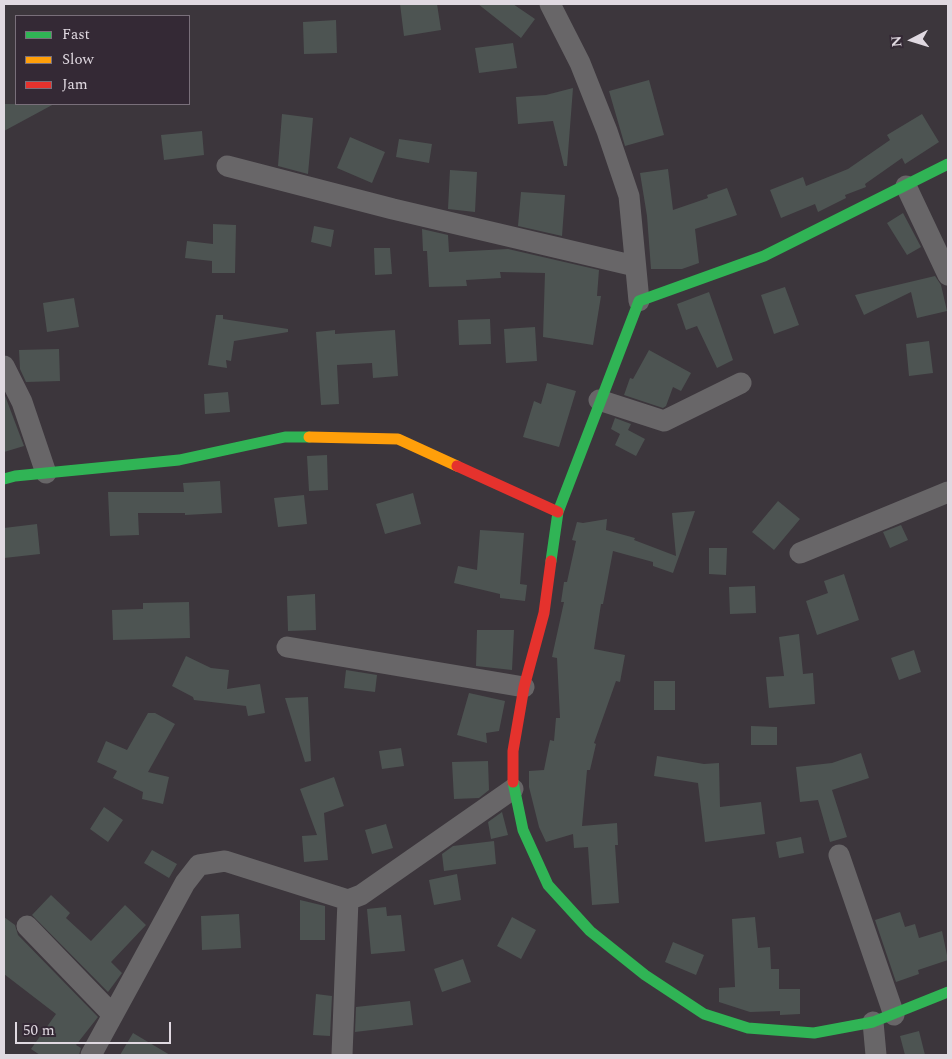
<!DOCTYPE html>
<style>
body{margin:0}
#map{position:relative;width:952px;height:1059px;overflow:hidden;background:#3c363c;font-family:Spectral,serif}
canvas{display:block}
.frame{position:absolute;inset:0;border:5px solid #e0d9e1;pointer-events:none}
.legend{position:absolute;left:15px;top:15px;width:175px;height:90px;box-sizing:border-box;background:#342935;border:1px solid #796f7a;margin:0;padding:6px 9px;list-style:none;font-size:15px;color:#e0d9e1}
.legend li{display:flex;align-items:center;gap:10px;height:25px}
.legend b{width:25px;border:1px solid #796f7a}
.north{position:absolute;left:887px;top:15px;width:50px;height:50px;-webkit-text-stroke:4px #342935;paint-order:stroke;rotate:265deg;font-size:14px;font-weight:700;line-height:20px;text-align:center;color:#e0d9e1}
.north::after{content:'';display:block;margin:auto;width:18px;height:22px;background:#e0d9e1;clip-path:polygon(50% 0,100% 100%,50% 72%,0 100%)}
.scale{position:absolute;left:15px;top:1022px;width:156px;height:22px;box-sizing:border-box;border:2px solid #e0d9e1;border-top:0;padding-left:6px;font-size:15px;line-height:18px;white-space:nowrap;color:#e0d9e1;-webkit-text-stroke:4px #342935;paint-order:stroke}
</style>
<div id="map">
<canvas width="952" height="1059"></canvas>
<div class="frame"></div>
<ul class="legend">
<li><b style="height:6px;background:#30b455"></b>Fast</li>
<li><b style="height:6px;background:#ff9f0a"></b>Slow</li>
<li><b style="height:6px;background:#e5322d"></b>Jam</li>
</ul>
<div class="north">N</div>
<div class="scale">50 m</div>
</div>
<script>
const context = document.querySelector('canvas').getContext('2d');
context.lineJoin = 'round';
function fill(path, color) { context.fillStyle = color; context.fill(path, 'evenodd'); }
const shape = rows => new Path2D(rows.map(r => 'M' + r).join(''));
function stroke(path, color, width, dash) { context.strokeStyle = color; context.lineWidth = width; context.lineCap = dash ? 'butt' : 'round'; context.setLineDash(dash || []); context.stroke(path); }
fill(shape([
 [400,4,437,4,441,30,404,36],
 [478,4,513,4,535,19,521,38],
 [336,20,337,53,304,54,303,22],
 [513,43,517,68,479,73,475,48],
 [649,80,664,135,625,146,609,91],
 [573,88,567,166,564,166,553,121,518,124,516,97,546,95],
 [4,104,54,104,4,131],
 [282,114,313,118,308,174,278,166],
 [922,114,939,142,905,164,902,158,865,184,866,187,845,195,846,198,818,212,815,204,781,218,770,190,803,177,806,186,848,169,890,140,887,135],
 [202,131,204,155,164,160,161,135],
 [350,137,385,152,372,183,337,168],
 [399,139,432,144,429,163,396,157],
 [668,169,673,210,708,198,707,195,727,188,737,215,695,229,699,263,682,269,651,269,647,216,640,173],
 [450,170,477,172,475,212,448,209],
 [521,192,565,195,562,236,518,226],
 [903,213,921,247,907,255,887,223],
 [213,224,236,225,235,273,212,273,212,261,185,258,187,241,213,244],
 [314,226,334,230,331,247,311,242],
 [422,229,448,235,449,252,508,249,599,270,597,296,601,296,593,345,543,337,545,273,500,272,501,278,466,280,467,286,429,287,427,251,423,251],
 [374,248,390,248,392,274,375,275],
 [935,276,941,285,947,311,917,318,911,292,864,315,855,295],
 [785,287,799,325,774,334,761,295],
 [709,292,733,360,717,368,697,326,686,330,677,304],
 [74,298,79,327,47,332,43,303],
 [216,315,223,315,223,319,288,329,288,332,234,341,231,361,226,360,227,368,208,365],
 [490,319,491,344,459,345,458,320],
 [535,327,537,361,506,363,504,329],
 [335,330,335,334,395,330,398,376,373,378,372,363,337,365,339,404,321,405,316,332],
 [929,341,933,373,909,376,906,344],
 [59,349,60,381,26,382,20,369,19,350],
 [649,350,691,373,681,391,673,387,666,406,663,408,624,395,630,378,633,379],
 [547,383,576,391,559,447,523,437,534,401,541,404],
 [228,392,230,412,205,414,204,394],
 [4,393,24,446,4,452],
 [615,418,631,424,628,430,645,439,636,456,615,445,620,434,611,429],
 [327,455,328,490,309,491,307,456],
 [220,481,222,513,185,515,185,513,138,513,139,535,110,536,108,492,184,492,183,483],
 [413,493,421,524,385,534,376,504],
 [304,495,307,524,278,527,274,498],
 [778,501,800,519,774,550,752,532],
 [695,511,673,573,653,566,653,562,613,551,603,604,601,604,594,649,625,655,620,682,616,681,594,743,596,744,590,770,587,770,582,826,617,823,618,845,615,845,619,903,592,905,588,847,574,848,573,834,546,842,539,827,529,787,529,771,544,770,550,740,554,741,556,718,560,718,557,658,552,657,564,602,561,602,564,582,567,582,576,541,572,540,577,522,583,523,607,519,606,530,635,538,634,540,676,556,672,513],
 [37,524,40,554,4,558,4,528],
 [901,525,908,540,890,548,883,532],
 [480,530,524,533,520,584,527,585,525,601,500,598,500,594,454,583,458,566,477,570],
 [709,548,727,548,726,575,709,574],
 [844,574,859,620,817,635,806,601,828,593,824,581],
 [755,586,756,613,730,614,729,587],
 [315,594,316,630,288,631,287,596],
 [189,602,190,638,113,640,112,610,143,609,143,603],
 [477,630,514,630,512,670,476,666],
 [799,634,803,674,813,673,815,704,769,708,766,677,784,676,779,637],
 [914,650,921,672,899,680,891,658],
 [186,656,211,668,229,670,227,689,260,684,265,713,248,716,246,706,194,700,193,697,172,686],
 [346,670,377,675,375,692,344,688],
 [654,681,675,681,675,710,654,710],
 [469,693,505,701,499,731,486,733,487,743,457,735],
 [308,697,311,761,305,762,285,698],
 [148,713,155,713,175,724,148,772,169,777,163,804,142,799,143,792,113,778,117,771,97,762,106,741,127,750],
 [751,726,777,727,777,745,751,745],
 [401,748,404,766,382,769,379,751],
 [861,753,869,778,832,790,847,837,830,842,818,800,800,802,796,767,832,763],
 [657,756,704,764,719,763,720,807,761,802,765,834,705,842,698,783,654,776],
 [488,761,489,790,479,798,454,799,452,762],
 [334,777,344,806,324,813,328,860,304,862,302,836,317,835,300,789],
 [104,807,123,820,108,842,90,829],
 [502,812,508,835,491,839,488,822],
 [386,824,393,848,372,854,365,830],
 [801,837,804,853,779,858,776,842],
 [494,841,496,864,444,871,442,854,453,846],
 [152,850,177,864,169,878,144,863],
 [457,874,461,900,434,905,429,880],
 [51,895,70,913,66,918,91,941,125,905,146,925,111,962,122,973,108,992,32,915],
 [300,900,325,906,325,940,300,940],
 [386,907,387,916,401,915,405,951,371,954,367,909],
 [900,912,905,927,915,924,919,938,942,931,948,960,918,970,919,974,896,982,875,920],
 [239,914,241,948,202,950,201,916],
 [4,917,15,925,18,935,98,1017,76,1045,81,1048,79,1055,40,1055,31,1049,56,1014,4,974],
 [512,917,536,930,521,959,497,946],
 [755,917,758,948,770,947,771,969,779,969,779,989,800,989,800,1014,780,1015,780,1011,750,1012,719,1002,719,988,735,987,732,919],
 [673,942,704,955,696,975,665,962],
 [463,959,471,982,442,992,434,969],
 [316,994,332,996,330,1036,313,1035],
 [410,1001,413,1025,355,1032,356,1007],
 [919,1031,925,1055,905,1055,900,1036],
 [133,1033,170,1055,120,1055]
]), '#4d5452');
stroke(shape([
 [550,4,580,63,607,131,629,196,639,301],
 [227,166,393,209,635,266],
 [906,186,948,275],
 [4,366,22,402,46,473],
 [599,400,664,421,741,383],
 [800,553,948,492],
 [287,647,524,687],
 [839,855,894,1015],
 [27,926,113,1015],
 [873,1022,876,1055],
 [91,1055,185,883,199,865,225,861,348,900,361,895,513,789],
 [342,1055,348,900]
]), '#686668', 21);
stroke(shape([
 [4,479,15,476,179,460,285,437,309,437],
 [551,561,558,512,639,301,764,256,948,164],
 [513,782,523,830,548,885,590,931,645,975,704,1014,748,1028,814,1033,873,1022,948,992]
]), '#30b455', 11);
stroke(shape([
 [309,437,398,439,457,466]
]), '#ff9f0a', 11);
stroke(shape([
 [457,466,558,512],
 [513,782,513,751,524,687,544,613,551,561]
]), '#e5322d', 11);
</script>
